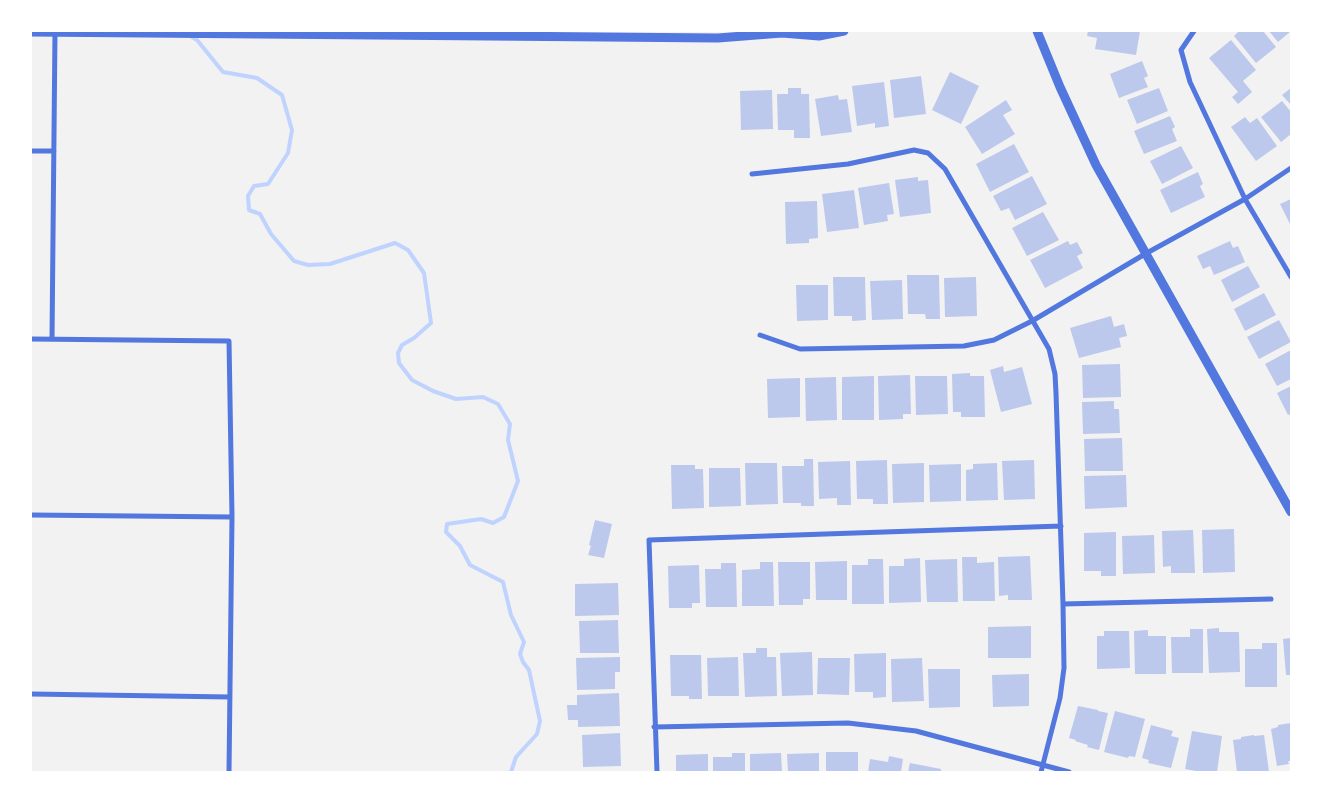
<!DOCTYPE html>
<style>
body{margin:0}
#map{position:relative;width:1322px;height:803px;overflow:hidden;background:#f2f2f2;font-family:Merriweather,serif}
canvas{display:block}
.frame{position:absolute;inset:0;border:32px solid #fff;pointer-events:none}
</style>
<div id="map">
<canvas width="1322" height="803"></canvas>
<div class="frame"></div>
</div>
<script>
const context = document.querySelector('canvas').getContext('2d');
context.lineJoin = 'round';
const shape = rows => new Path2D(rows.map(r => 'M' + r).join(''));
function stroke(path, color, width, dash) { context.strokeStyle = color; context.lineWidth = width; context.lineCap = dash ? 'butt' : 'round'; context.setLineDash(dash || []); context.stroke(path); }
function fill(path, color) { context.fillStyle = color; context.fill(path, 'evenodd'); }
stroke(shape([
 [190,36,197,40,223,72,257,78,282,95,292,130,288,153,268,184,254,186,248,196,249,210,260,214,271,234,294,261,308,265,330,264,395,243,408,250,424,273,431,323,414,338,402,345,398,353,399,363,412,380,433,391,456,399,483,397,498,404,510,424,508,440,518,481,504,517,493,523,481,519,447,524,446,532,460,546,470,565,503,582,511,615,524,642,520,654,523,662,529,670,540,721,537,734,516,757,511,772]
]), '#bfd3fe', 4);
fill(shape([
 [1088,31,1140,31,1136,55,1095,49,1097,38,1087,36],
 [1239,31,1263,31,1276,47,1256,63,1234,36],
 [1269,31,1291,31,1278,42],
 [1231,40,1256,70,1243,81,1252,92,1238,104,1232,97,1238,92,1209,58],
 [1142,61,1148,76,1144,78,1148,87,1119,98,1110,74],
 [950,72,979,86,961,124,932,110],
 [921,76,926,114,894,118,890,80],
 [884,82,889,126,875,128,875,123,857,126,852,86],
 [788,88,801,88,801,94,809,94,810,138,794,138,794,130,778,130,777,94,788,94],
 [1159,88,1168,111,1137,124,1127,100],
 [1291,88,1291,105,1282,95],
 [772,90,773,129,741,130,740,91],
 [838,95,839,100,847,99,852,132,821,136,815,99],
 [1006,100,1012,110,1003,115,1015,134,982,154,965,127],
 [1282,101,1291,112,1291,134,1281,142,1261,117],
 [1170,116,1175,127,1172,129,1177,141,1144,154,1134,131],
 [1245,117,1250,123,1257,118,1277,146,1256,161,1231,127],
 [1014,144,1029,172,990,192,976,164],
 [1181,146,1193,168,1162,184,1150,161],
 [1198,172,1203,184,1200,186,1205,197,1171,213,1160,190],
 [1032,176,1047,204,1015,220,1009,208,1001,211,993,196],
 [918,177,918,181,928,180,931,213,900,217,895,180],
 [889,183,894,214,887,215,888,221,864,225,858,188],
 [854,190,859,228,827,232,822,194],
 [1291,199,1291,226,1280,204],
 [817,201,818,238,809,239,809,243,786,244,785,202],
 [1043,212,1059,240,1027,256,1012,228],
 [1068,241,1070,245,1077,242,1083,253,1077,256,1083,268,1045,288,1030,260],
 [1230,241,1233,248,1238,246,1245,262,1214,275,1210,266,1203,269,1197,256],
 [1248,266,1260,287,1232,302,1221,280],
 [907,275,939,275,940,319,926,319,925,314,908,314],
 [833,277,865,277,866,320,852,321,852,316,834,316],
 [976,277,977,316,945,317,944,278],
 [902,280,903,319,872,320,870,281],
 [796,285,828,285,828,320,797,321],
 [1264,293,1276,315,1245,331,1234,309],
 [1111,316,1114,327,1124,324,1127,336,1119,338,1121,347,1079,358,1070,328],
 [1279,320,1291,342,1259,359,1247,337],
 [1291,350,1291,379,1277,386,1265,364],
 [1120,364,1121,397,1083,398,1082,365],
 [1003,366,1004,372,1022,367,1032,404,1001,412,990,370],
 [970,373,970,376,984,376,985,417,961,417,961,412,953,412,952,374],
 [910,375,911,414,903,414,903,419,879,420,878,376],
 [874,376,874,420,842,420,842,377],
 [915,376,947,376,948,414,916,415],
 [836,377,837,420,806,421,805,378],
 [800,378,800,417,768,418,767,379],
 [1291,386,1291,414,1288,415,1277,393],
 [1114,401,1114,409,1119,409,1120,433,1083,434,1082,402],
 [1122,438,1123,471,1085,471,1084,439],
 [804,459,813,459,814,506,801,506,801,503,783,503,782,466,804,466],
 [887,460,888,504,873,504,873,499,857,499,856,461],
 [1034,460,1035,499,1004,500,1002,461],
 [850,461,851,505,837,505,837,498,819,499,818,462],
 [745,463,777,463,778,504,746,505],
 [924,463,924,502,893,503,892,464],
 [997,463,998,500,966,501,966,470,973,469,973,464],
 [961,464,961,501,930,502,929,465],
 [671,465,695,465,695,469,703,469,704,508,672,509],
 [709,468,740,468,741,506,709,507],
 [1126,475,1127,507,1085,509,1084,476],
 [595,520,612,524,604,558,588,555,591,546,589,545],
 [1234,529,1235,572,1203,573,1202,530],
 [1193,530,1195,573,1171,573,1171,566,1163,567,1162,531],
 [1116,532,1116,576,1101,576,1101,571,1084,571,1084,533],
 [1154,535,1155,573,1123,574,1122,536],
 [1030,556,1032,600,1008,600,1008,595,999,596,998,557],
 [962,557,977,557,977,563,994,562,995,601,963,601],
 [920,558,921,602,889,603,889,566,904,566,904,559],
 [868,559,883,559,884,604,852,604,852,565,868,565],
 [957,559,958,602,927,602,925,560],
 [847,561,847,600,816,600,815,562],
 [760,562,773,562,774,606,742,606,742,570,760,569],
 [778,562,810,562,810,599,803,599,803,605,779,605],
 [721,563,736,563,737,607,706,607,705,569,721,569],
 [699,565,700,603,692,603,692,608,669,608,668,566],
 [618,583,619,615,575,616,575,584],
 [618,620,619,653,580,653,579,621],
 [1031,626,1031,658,988,658,988,627],
 [1219,628,1219,632,1239,632,1240,672,1209,673,1207,629],
 [1190,629,1203,629,1203,673,1172,673,1171,637,1190,637],
 [1148,630,1148,636,1166,636,1166,674,1135,674,1134,631],
 [1104,631,1129,631,1130,668,1097,669,1097,636,1104,636],
 [1291,638,1291,675,1286,675,1283,639],
 [1262,643,1277,643,1277,687,1245,687,1245,649,1262,649],
 [756,648,767,648,767,657,776,657,777,696,745,697,743,653,756,653],
 [812,652,813,695,782,696,780,653],
 [886,653,886,697,873,698,873,692,855,692,854,654],
 [670,655,701,655,702,699,689,699,689,696,671,696],
 [620,657,620,672,615,672,615,689,577,690,576,658],
 [738,657,739,696,708,696,707,658],
 [818,658,850,658,849,695,817,694],
 [922,658,924,701,892,702,891,659],
 [928,669,960,669,960,707,929,708],
 [1029,674,1029,706,993,707,992,675],
 [619,693,620,726,578,727,578,720,568,720,567,705,577,705,577,695],
 [1078,706,1098,710,1098,711,1108,713,1099,750,1087,747,1088,745,1075,741,1076,740,1069,738],
 [1115,711,1145,719,1135,757,1129,756,1128,758,1104,752],
 [1291,723,1291,761,1288,761,1289,764,1277,766,1271,729,1278,727,1278,725],
 [1151,725,1173,731,1171,736,1179,738,1171,768,1148,763,1149,760,1142,758],
 [1192,731,1222,736,1217,772,1202,772,1185,769],
 [620,733,621,766,583,767,582,735],
 [1254,735,1254,736,1264,735,1269,772,1237,772,1233,740,1241,739,1241,737],
 [826,752,858,752,858,772,826,772],
 [732,753,745,753,745,772,713,772,713,757,732,757],
 [781,753,782,772,750,772,750,754],
 [819,753,819,772,788,772,787,754],
 [708,754,708,772,676,772,676,755],
 [889,756,903,759,901,772,868,772,870,759,888,762],
 [910,763,941,769,941,772,908,772]
]), '#bdc9ec');
stroke(shape([
 [1194,31,1181,50,1190,82,1245,199,1291,277],
 [31,151,54,151],
 [752,174,848,164,914,150,928,153,945,169,1049,349,1055,374,1056,393,1063,604,1064,668,1060,698,1041,772],
 [760,335,800,349,964,346,994,340,1032,321,1145,254,1245,199,1291,168],
 [31,339,229,341,232,517,229,772],
 [52,339,55,32],
 [31,515,232,517],
 [1063,604,1271,599],
 [31,694,230,697],
 [654,727,848,723,916,731,1069,772],
 [657,772,649,540,1061,526]
]), '#5277de', 5);
stroke(shape([
 [1037,31,1060,87,1096,165,1291,512],
 [31,32,718,38,782,33,819,36,844,31]
]), '#5277de', 9);
</script>
